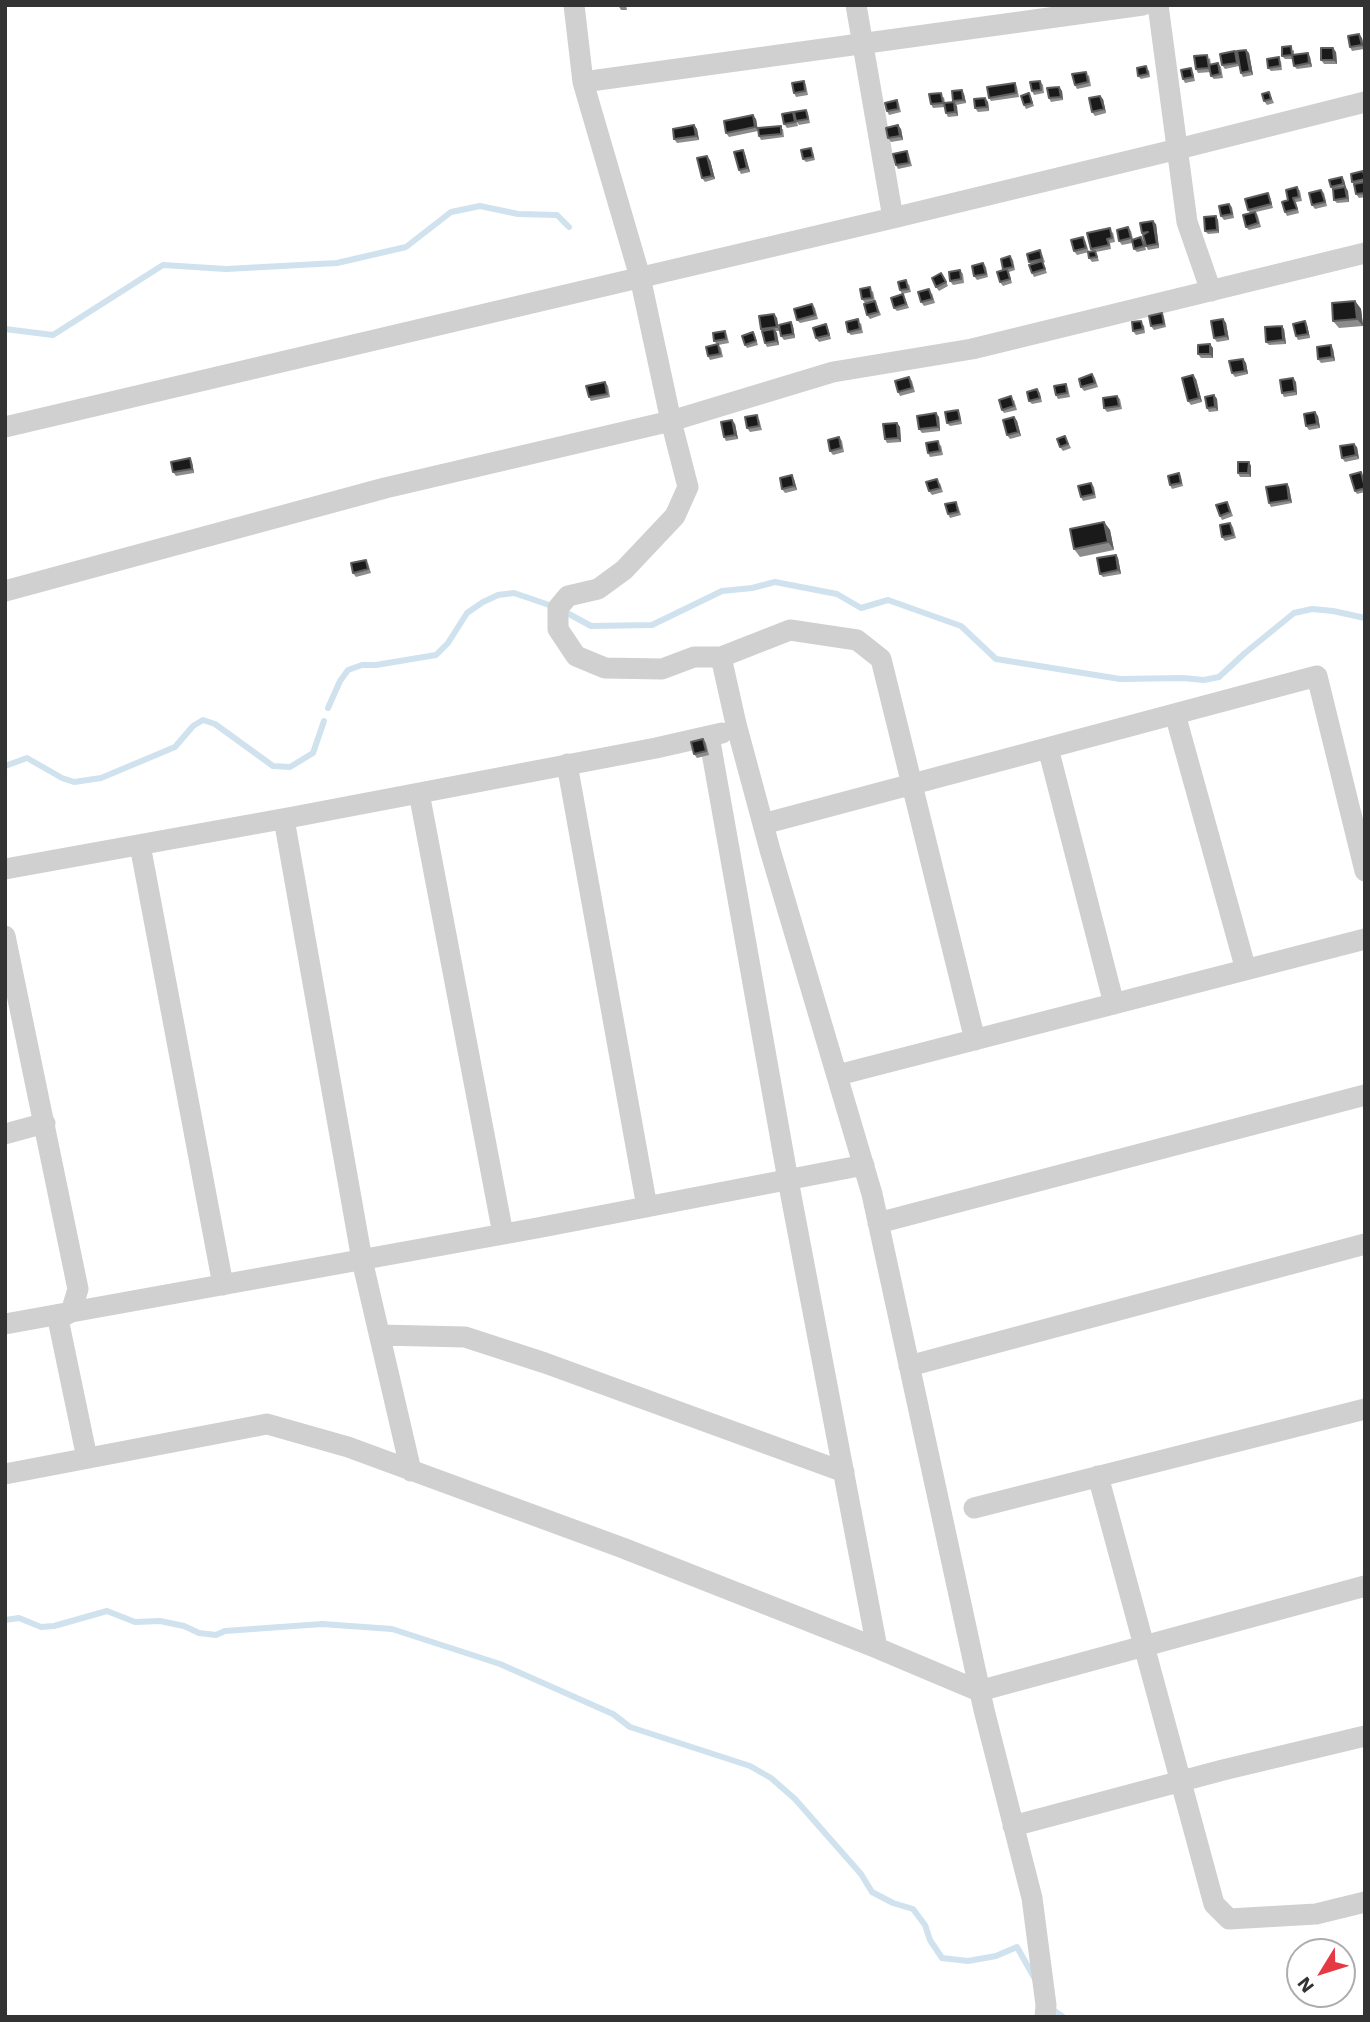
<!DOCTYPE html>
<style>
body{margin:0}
#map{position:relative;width:1370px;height:2022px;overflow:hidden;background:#fff;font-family:"Work Sans",sans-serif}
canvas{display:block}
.frame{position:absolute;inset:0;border:7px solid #333;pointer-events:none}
.north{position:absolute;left:1286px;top:1938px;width:70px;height:70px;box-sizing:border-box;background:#fff;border:2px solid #adadad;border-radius:50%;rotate:232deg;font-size:19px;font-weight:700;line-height:28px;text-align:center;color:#333}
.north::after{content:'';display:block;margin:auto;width:24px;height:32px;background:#e63946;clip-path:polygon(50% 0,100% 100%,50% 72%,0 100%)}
</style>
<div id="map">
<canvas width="1370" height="2022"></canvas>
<div class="frame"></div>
<div class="north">N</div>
</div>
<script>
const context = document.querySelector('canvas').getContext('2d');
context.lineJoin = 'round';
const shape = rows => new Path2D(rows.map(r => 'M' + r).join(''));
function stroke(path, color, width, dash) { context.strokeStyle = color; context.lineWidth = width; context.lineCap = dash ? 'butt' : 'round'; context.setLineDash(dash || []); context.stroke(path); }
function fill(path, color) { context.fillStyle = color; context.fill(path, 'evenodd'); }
stroke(shape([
 [5,329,53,335,163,265,226,269,337,263,406,247,451,212,480,206,518,214,557,215,569,227],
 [328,708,340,681,348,670,362,665,376,665,436,655,448,643,467,613,483,602,498,595,514,593,558,608,591,626,652,625,722,591,752,588,775,582,837,594,861,608,888,600,961,626,996,659,1120,679,1183,678,1204,680,1219,677,1245,653,1294,613,1312,609,1333,611,1365,618],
 [5,766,27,758,62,778,74,782,101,778,175,747,193,726,203,720,215,724,273,766,290,767,313,753,324,721],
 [5,1620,19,1618,41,1627,54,1626,107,1611,135,1622,160,1621,184,1626,199,1633,216,1635,225,1631,322,1624,392,1629,500,1664,613,1714,630,1727,750,1766,771,1778,795,1799,861,1874,872,1892,893,1903,913,1909,925,1925,930,1940,942,1958,968,1961,996,1956,1017,1947,1035,1979],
 [1049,2007,1063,2017]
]), '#cfe2ee', 6);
stroke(shape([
 [574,5,583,82,640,277,671,421,688,487,675,516,624,570,598,589,568,596,558,608,558,629,576,656,605,668,662,669,694,657,721,657,736,724,770,850,872,1194,984,1710,1032,1898,1046,2005,1045,2017],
 [856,5,893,218],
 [1158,5,1187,222,1211,291],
 [583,82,1143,5],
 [5,427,893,218,1178,149,1365,102],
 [5,591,385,488,671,421,833,372,972,349,1365,253],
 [721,657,790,630,857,640,881,659,975,1040],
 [1175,714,1246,970],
 [709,736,788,1180,877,1648],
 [1048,748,1114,1004],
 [567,764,647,1207],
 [419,793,503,1234],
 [284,819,362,1260,411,1471],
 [763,824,1317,676,1365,871],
 [140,845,223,1285],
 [5,869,293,817,656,748,722,733],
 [5,936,78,1289,71,1312,58,1319,87,1458],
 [838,1075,1365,939],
 [5,1134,45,1123],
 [878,1223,1365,1095],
 [5,1324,537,1228,864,1165],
 [380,1335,465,1337,545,1363,844,1472],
 [909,1366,1365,1244],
 [5,1474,267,1424,348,1447,623,1548,877,1648,979,1691,1365,1586],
 [1098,1476,1214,1904,1229,1919,1316,1914,1365,1902],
 [974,1508,1365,1409],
 [1013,1826,1223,1770,1365,1736]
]), '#d0d0d0', 21);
fill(shape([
 [618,5,626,5,627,10,621,10],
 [1362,38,1364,49,1352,51,1350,47],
 [1246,50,1249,53,1253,75,1243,77,1241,73,1239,66,1225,69,1222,65,1237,54],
 [1294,50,1294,55,1310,57,1312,67,1297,69,1294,66,1293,59,1285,59,1282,56],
 [1336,52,1337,64,1324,64,1321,60],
 [1210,58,1211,65,1218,63,1221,67,1223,78,1214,79,1211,76,1211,72,1198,73,1196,69],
 [1281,61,1282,70,1271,71,1268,68],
 [1149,70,1150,77,1141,79,1138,76],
 [1193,72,1195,81,1185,83,1183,79],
 [1089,75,1091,86,1077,89,1075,85],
 [804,81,806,85,808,95,796,97,794,93],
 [1040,81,1043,85,1044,93,1034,95,1032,91],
 [1015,83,1017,87,1019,97,991,101,989,98],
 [1059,87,1062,91,1063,100,1051,102,1049,98],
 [1269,92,1274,103,1267,105,1264,101],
 [1029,93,1031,97,1034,106,1026,109,1024,105],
 [964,94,966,103,956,105,958,116,948,117,946,113,945,107,933,108,931,104,944,97,945,103,954,102,953,101],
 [985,98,988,102,989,111,978,112,975,108],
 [1103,99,1106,113,1095,116,1092,112],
 [897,100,899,104,901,112,889,115,887,111],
 [806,110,808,113,810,123,799,125,797,122,798,126,787,128,784,124,795,115],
 [756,119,758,131,783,129,784,137,761,140,759,136,758,131,729,137,726,133],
 [694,125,697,129,699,140,677,143,674,139],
 [901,129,903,140,891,142,888,138],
 [743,150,745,154,750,172,741,174,739,170],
 [907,151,909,155,912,166,898,169,896,165],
 [813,152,815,160,806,162,803,159],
 [710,160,715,179,705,182,702,178],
 [1363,171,1365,173,1365,197,1359,198,1356,194,1354,185,1352,182],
 [1344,180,1346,188,1348,191,1349,202,1337,203,1334,200,1333,191,1331,187],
 [1297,187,1300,191,1302,201,1296,202,1299,213,1287,216,1285,212,1288,200],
 [1321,190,1324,193,1327,206,1315,209,1312,205],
 [1268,193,1270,197,1273,208,1256,212,1258,216,1261,227,1249,230,1246,227,1250,213,1248,210],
 [1229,204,1232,207,1234,218,1224,220,1221,216],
 [1218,220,1219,233,1208,234,1205,231],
 [1156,224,1159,248,1148,250,1146,246,1143,236,1142,233],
 [1128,227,1131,231,1133,239,1144,241,1146,250,1137,252,1134,249,1132,243,1122,245,1119,241],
 [1113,232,1115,242,1110,243,1111,249,1096,252,1099,261,1092,262,1089,258,1092,252,1091,249],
 [1085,240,1089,252,1077,255,1074,251],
 [1040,250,1042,254,1045,262,1043,263,1047,273,1034,277,1032,273,1031,264,1029,262],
 [1010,256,1013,260,1015,270,1009,272,1012,283,1003,286,1000,282],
 [983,263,986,267,988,277,977,280,974,276],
 [960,270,963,274,964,283,953,285,950,281],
 [944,277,948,286,939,291,936,287],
 [909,284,911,292,902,294,900,290],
 [873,291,875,301,877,305,881,315,870,319,867,315,871,302,865,303,862,299],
 [932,293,935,303,924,306,921,302],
 [905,298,909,308,897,311,894,308],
 [1355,301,1361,309,1363,326,1339,328,1333,321],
 [812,304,815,308,818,319,800,323,797,320],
 [1162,313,1164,317,1166,327,1154,330,1151,326],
 [774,314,777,318,779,331,776,331,779,345,767,347,765,343,761,329],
 [1223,319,1226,323,1229,340,1217,342,1214,338],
 [1305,321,1307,325,1310,338,1298,340,1296,336],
 [791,322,793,326,795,338,784,340,781,336],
 [861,323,863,333,851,335,848,332],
 [826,324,828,328,831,339,819,342,816,338],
 [1144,325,1145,333,1136,335,1133,331],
 [1284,329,1286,344,1269,345,1266,342],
 [725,331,727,335,729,343,718,345,721,348,723,357,710,360,708,356,717,344,714,341],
 [753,332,755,336,758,345,747,348,745,345],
 [1213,348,1213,358,1201,358,1198,354],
 [1333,349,1335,361,1321,363,1318,359],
 [1243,359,1246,363,1248,374,1235,377,1232,373],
 [1092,374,1095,378,1098,387,1084,391,1081,387],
 [909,377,912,381,915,392,900,396,898,392],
 [1196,379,1202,402,1191,405,1188,401],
 [605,382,608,386,610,397,591,401,589,397],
 [1296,382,1297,395,1284,397,1282,393],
 [1066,384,1068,388,1070,397,1058,399,1056,395],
 [1037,389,1040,393,1042,402,1032,404,1029,401],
 [1214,395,1217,399,1218,411,1209,412,1207,408],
 [1117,396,1120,399,1122,409,1107,412,1104,408],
 [1014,400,1017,410,1004,413,1002,410],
 [958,410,960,414,962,424,950,426,947,423],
 [1318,416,1320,428,1309,430,1306,426],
 [939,417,940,431,922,433,919,429],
 [1014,417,1017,421,1021,436,1010,439,1007,435],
 [759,419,762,430,750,432,747,428],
 [897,423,900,427,901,442,887,443,885,439],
 [735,424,738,439,726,441,724,437],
 [1065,436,1071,448,1063,451,1060,447],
 [839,437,842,441,844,452,833,455,830,451],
 [941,445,943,455,930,457,928,453],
 [1357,447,1359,459,1345,462,1342,458],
 [192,462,194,473,176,476,173,472],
 [1249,462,1251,466,1251,477,1240,477,1238,473],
 [1361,472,1365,481,1365,492,1357,494,1355,491],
 [1179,473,1181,477,1183,486,1172,489,1170,485],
 [794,479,797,490,785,493,782,489],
 [940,483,943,492,932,495,929,491],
 [1091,483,1094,487,1096,498,1083,501,1081,497],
 [1287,484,1289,487,1292,503,1271,507,1269,503],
 [1227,502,1229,505,1233,516,1222,520,1220,516],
 [958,506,961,515,950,518,948,514],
 [1104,522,1110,530,1114,550,1080,557,1074,549],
 [1230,523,1233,527,1236,538,1225,541,1222,537],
 [1116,555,1118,558,1121,574,1103,577,1100,574],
 [368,563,371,573,356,577,353,573],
 [703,739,706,743,709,755,697,758,694,754]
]), '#8c8c8c');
fill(shape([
 [1359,34,1362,38,1364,49,1362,45],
 [1333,48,1336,52,1337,64,1334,60],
 [1246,50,1249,53,1253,75,1250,71],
 [1308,53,1310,57,1312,67,1309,63],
 [1059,87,1062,91,1063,100,1061,97],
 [962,90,964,94,966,103,963,100],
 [1100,96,1103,99,1106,113,1104,109],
 [985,98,988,102,989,111,987,107],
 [954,102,957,106,958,116,955,112],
 [753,115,756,119,758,131,755,127],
 [694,125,697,129,699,140,696,136],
 [898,125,901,129,903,140,900,136],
 [743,150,745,154,750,172,747,168],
 [707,156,710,160,715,179,712,176],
 [1342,177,1344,180,1346,188,1348,191,1349,202,1347,198,1345,187,1343,184],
 [1216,216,1218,220,1219,233,1217,230],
 [1153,221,1156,224,1159,248,1157,244],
 [1355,301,1361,309,1363,326,1357,319],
 [774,314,777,318,779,331,777,327],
 [1223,319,1226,323,1229,340,1226,336],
 [1305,321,1307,325,1310,338,1308,334],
 [791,322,793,326,795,338,793,334],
 [1282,326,1284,329,1286,344,1283,340],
 [774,329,777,333,779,345,776,341],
 [1210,344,1213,348,1213,358,1210,354],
 [1331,345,1333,349,1335,361,1332,357],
 [1243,359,1246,363,1248,374,1245,371],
 [1193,375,1196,379,1202,402,1199,398],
 [1293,378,1296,382,1297,395,1295,391],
 [1214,395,1217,399,1218,411,1215,407],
 [1315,412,1318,416,1320,428,1317,424],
 [936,413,939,417,940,431,938,427],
 [1014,417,1017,421,1021,436,1018,432],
 [732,420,735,424,738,439,735,435],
 [897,423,900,427,901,442,898,438],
 [1354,444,1357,447,1359,459,1356,455],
 [190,458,192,462,194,473,192,469],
 [1249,462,1251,466,1251,477,1248,473],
 [792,475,794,479,797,490,794,486],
 [1287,484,1289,487,1292,503,1289,500],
 [1104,522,1110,530,1114,550,1108,542],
 [1116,555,1118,558,1121,574,1118,570]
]), '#5f5f5f');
const building = shape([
 [1359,34,1362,45,1350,47,1348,36,1359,34],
 [1291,46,1292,55,1282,56,1282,47,1291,46],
 [1321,48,1333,48,1334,60,1321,60,1321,48],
 [1246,50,1250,71,1241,73,1237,51,1246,50],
 [1235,51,1237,63,1222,65,1220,54,1235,51],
 [1308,53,1309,63,1294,66,1292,55,1308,53],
 [1207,55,1209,68,1196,69,1194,56,1207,55],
 [1279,57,1280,66,1268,68,1267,59,1279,57],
 [1218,63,1220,74,1211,76,1209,65,1218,63],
 [1146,66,1148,74,1138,76,1137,68,1146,66],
 [1191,68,1193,77,1183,79,1181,70,1191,68],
 [1086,72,1088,82,1075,85,1072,74,1086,72],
 [804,81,805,91,794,93,792,83,804,81],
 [1040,81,1041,90,1032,91,1030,82,1040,81],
 [1015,83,1016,93,989,98,987,87,1015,83],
 [1059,87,1061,97,1049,98,1047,88,1059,87],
 [962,90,963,100,953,101,952,91,962,90],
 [1269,92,1271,99,1264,101,1262,94,1269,92],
 [941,93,943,103,931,104,929,94,941,93],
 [1029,93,1032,103,1024,105,1021,96,1029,93],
 [1100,96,1104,109,1092,112,1089,98,1100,96],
 [985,98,987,107,975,108,974,99,985,98],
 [897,100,898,109,887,111,885,103,897,100],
 [954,102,955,112,946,113,944,103,954,102],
 [806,110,808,119,796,121,794,112,806,110],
 [793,112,795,122,784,124,782,114,793,112],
 [753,115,755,127,726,133,724,121,753,115],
 [694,125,696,136,674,139,673,129,694,125],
 [898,125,900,136,888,138,886,128,898,125],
 [781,126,781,134,759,136,758,128,781,126],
 [811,148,813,157,803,159,801,150,811,148],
 [743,150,747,168,739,170,734,152,743,150],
 [907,151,909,163,896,165,893,154,907,151],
 [707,156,712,176,702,178,697,158,707,156],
 [1363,171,1365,179,1352,182,1351,174,1363,171],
 [1342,177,1343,184,1331,187,1329,180,1342,177],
 [1365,182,1365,193,1356,194,1354,184,1365,182],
 [1297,187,1299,197,1293,198,1297,209,1285,212,1282,202,1288,200,1286,190,1297,187],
 [1345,187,1347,198,1334,200,1333,189,1345,187],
 [1321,190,1325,202,1312,205,1309,193,1321,190],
 [1268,193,1271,204,1248,210,1245,199,1268,193],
 [1229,204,1232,214,1221,216,1219,206,1229,204],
 [1255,212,1258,223,1246,227,1243,215,1255,212],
 [1216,216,1217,230,1205,231,1204,217,1216,216],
 [1153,221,1157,244,1146,246,1143,235,1148,232,1142,233,1140,223,1153,221],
 [1128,227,1131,238,1119,241,1117,230,1128,227],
 [1110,228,1112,238,1107,239,1109,245,1091,249,1087,233,1110,228],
 [1083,237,1086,248,1074,251,1071,240,1083,237],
 [1141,237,1144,246,1134,249,1132,240,1141,237],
 [1040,250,1042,259,1029,262,1027,254,1040,250],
 [1095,251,1097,257,1089,258,1088,252,1095,251],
 [1010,256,1013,267,1003,269,1001,259,1010,256],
 [1042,261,1045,269,1032,273,1029,265,1042,261],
 [983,263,986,274,974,276,972,266,983,263],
 [1007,269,1010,279,1000,282,997,272,1007,269],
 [960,270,961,279,950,281,949,272,960,270],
 [941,273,946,282,936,287,932,278,941,273],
 [906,280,908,289,900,290,898,282,906,280],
 [870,287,872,298,862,299,860,289,870,287],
 [929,289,932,299,921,302,918,292,929,289],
 [903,294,906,304,894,308,891,298,903,294],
 [875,301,878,312,867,315,864,304,875,301],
 [1355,301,1357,319,1333,321,1332,303,1355,301],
 [812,304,815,315,797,320,794,309,812,304],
 [1162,313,1164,324,1151,326,1149,316,1162,313],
 [774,314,777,327,761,329,759,316,774,314],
 [858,319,860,329,848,332,846,322,858,319],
 [1223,319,1226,336,1214,338,1211,321,1223,319],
 [1141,321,1143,329,1133,331,1132,322,1141,321],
 [1305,321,1308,334,1296,336,1293,324,1305,321],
 [791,322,793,334,781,336,779,325,791,322],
 [826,324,829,335,816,338,813,328,826,324],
 [1282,326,1283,340,1266,342,1265,327,1282,326],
 [774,329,776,341,765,343,762,331,774,329],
 [725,331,726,339,714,341,713,333,725,331],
 [753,332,756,341,745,345,742,336,753,332],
 [718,344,720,354,708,356,706,347,718,344],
 [1210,344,1210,354,1198,354,1198,345,1210,344],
 [1331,345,1332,357,1318,359,1317,347,1331,345],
 [1243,359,1245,371,1232,373,1229,361,1243,359],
 [1092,374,1095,383,1081,387,1079,379,1092,374],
 [1193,375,1199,398,1188,401,1182,378,1193,375],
 [909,377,912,388,898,392,895,381,909,377],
 [1293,378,1295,391,1282,393,1280,380,1293,378],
 [605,382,607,394,589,397,586,386,605,382],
 [1066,384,1067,393,1056,395,1054,386,1066,384],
 [1037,389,1040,398,1029,401,1027,392,1037,389],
 [1214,395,1215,407,1207,408,1205,397,1214,395],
 [1011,396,1014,406,1002,410,999,400,1011,396],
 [1117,396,1119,406,1104,408,1103,398,1117,396],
 [958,410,960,420,947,423,945,412,958,410],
 [1315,412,1317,424,1306,426,1304,414,1315,412],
 [936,413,938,427,919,429,917,416,936,413],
 [757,415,759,426,747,428,745,417,757,415],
 [1014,417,1018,432,1007,435,1003,420,1014,417],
 [732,420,735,435,724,437,721,422,732,420],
 [897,423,898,438,885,439,883,424,897,423],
 [1065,436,1068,444,1060,447,1057,439,1065,436],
 [839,437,841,448,830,451,828,440,839,437],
 [938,441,940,451,928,453,926,443,938,441],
 [1354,444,1356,455,1342,458,1340,446,1354,444],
 [190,458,192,469,173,472,171,462,190,458],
 [1238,462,1249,462,1248,473,1238,473,1238,462],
 [1361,472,1365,488,1355,491,1350,475,1361,472],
 [1179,473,1181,483,1170,485,1168,476,1179,473],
 [792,475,794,486,782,489,780,478,792,475],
 [937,479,940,488,929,491,926,482,937,479],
 [1091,483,1094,494,1081,497,1078,486,1091,483],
 [1287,484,1289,500,1269,503,1266,487,1287,484],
 [956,502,958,512,948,514,945,504,956,502],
 [1227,502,1230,512,1220,516,1216,505,1227,502],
 [1104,522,1108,542,1074,549,1070,529,1104,522],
 [1230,523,1233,535,1222,537,1220,525,1230,523],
 [1116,555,1118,570,1100,574,1097,558,1116,555],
 [366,560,368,569,353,573,351,563,366,560],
 [703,739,706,751,694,754,691,742,703,739]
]);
fill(building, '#1a1a1a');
stroke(building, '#5f5f5f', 2);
</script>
